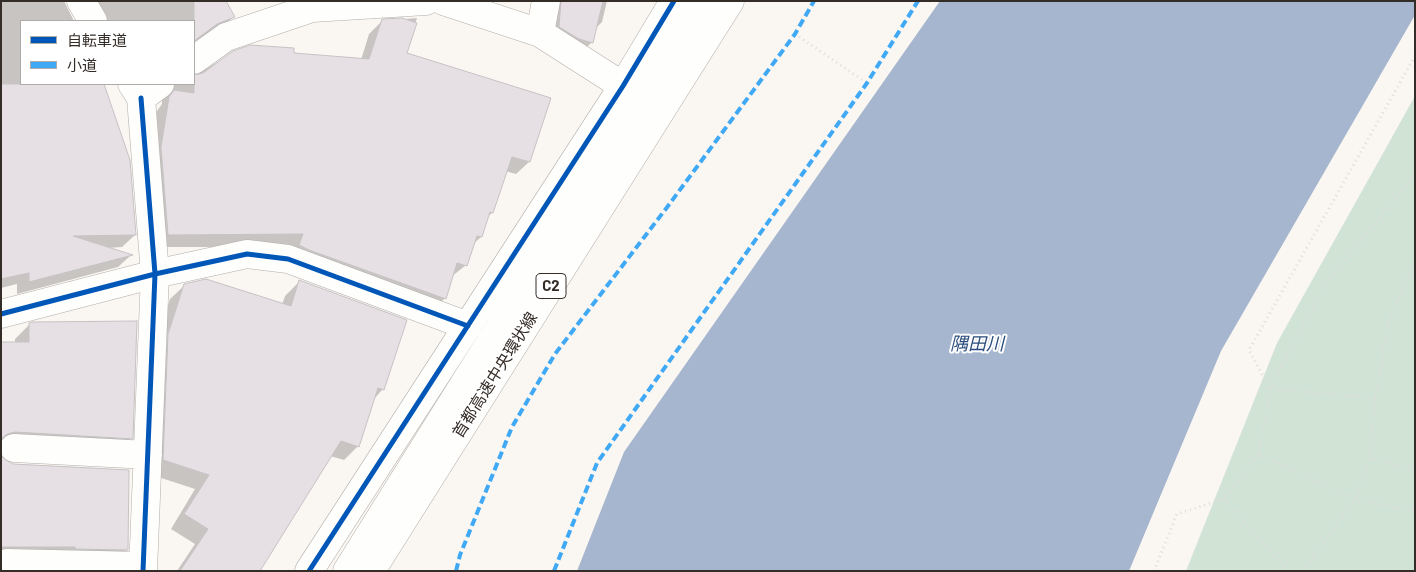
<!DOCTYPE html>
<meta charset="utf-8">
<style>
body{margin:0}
#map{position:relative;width:1416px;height:572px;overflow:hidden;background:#faf6f2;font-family:Barlow,"Noto Sans JP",sans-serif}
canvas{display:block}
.frame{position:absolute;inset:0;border:2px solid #342c27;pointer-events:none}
.legend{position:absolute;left:20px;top:20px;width:175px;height:65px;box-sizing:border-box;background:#fff;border:1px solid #aeaba9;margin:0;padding:6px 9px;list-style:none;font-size:15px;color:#342c27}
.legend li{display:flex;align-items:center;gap:10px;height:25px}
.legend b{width:25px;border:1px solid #aeaba9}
</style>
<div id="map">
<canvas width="1416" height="572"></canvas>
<div class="frame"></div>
<ul class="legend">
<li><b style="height:6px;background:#0057b8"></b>自転車道</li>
<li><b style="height:6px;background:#3fa9f5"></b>小道</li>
</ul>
</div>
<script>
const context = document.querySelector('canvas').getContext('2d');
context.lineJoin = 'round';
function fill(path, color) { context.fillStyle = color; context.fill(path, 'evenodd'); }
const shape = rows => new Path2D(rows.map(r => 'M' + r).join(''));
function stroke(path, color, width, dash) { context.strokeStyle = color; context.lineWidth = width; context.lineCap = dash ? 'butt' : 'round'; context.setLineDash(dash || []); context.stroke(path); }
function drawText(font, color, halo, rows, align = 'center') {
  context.font = font + ' Barlow,"Noto Sans JP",sans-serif'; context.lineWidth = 4; context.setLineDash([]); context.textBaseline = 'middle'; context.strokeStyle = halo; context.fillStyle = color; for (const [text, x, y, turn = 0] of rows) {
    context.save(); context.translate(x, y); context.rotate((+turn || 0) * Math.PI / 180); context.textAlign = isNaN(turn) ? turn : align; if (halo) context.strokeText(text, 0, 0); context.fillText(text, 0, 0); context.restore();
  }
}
fill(shape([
 [1415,96,1415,571,1186,571,1277,343]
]), '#d1e3d4');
fill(shape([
 [940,1,1415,1,1415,15,1221,351,1129,571,577,571,624,452]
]), '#a5b6ce');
fill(shape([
 [1,1,64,1,74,21,21,21,21,84,107,84,103,86,135,235,122,247,107,248,130,256,118,267,17,294,17,284,1,288],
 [83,1,225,1,233,17,221,30,203,37,194,43,194,21,90,21],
 [548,1,607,1,602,22,595,29,592,42,582,52,550,37],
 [417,18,406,53,549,99,529,162,516,174,505,171,492,213,487,217,481,237,472,245,466,265,451,277,445,298,432,311,291,247,155,247,148,161,157,111,162,104,162,84,194,84,194,76,234,52,303,145,361,60,369,34,382,21],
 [300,281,383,389,374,399,358,446,344,460,330,456,256,571,177,571,195,544,171,529,195,489,149,474,154,349,170,299,185,285,282,305,285,296],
 [30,324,131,438,117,453,1,447,1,343,15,343,15,339],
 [1,458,127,550,112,564,1,562]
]), '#0003');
const building = shape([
 [194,1,226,1,235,17,217,24,194,41,194,1],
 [561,1,603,1,593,43,579,39,559,27,561,1],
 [402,18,417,23,407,53,551,98,530,162,512,157,493,213,490,212,482,237,477,236,467,266,457,263,446,299,309,250,299,245,303,234,168,235,161,147,169,97,174,90,194,93,194,75,203,73,233,51,250,45,294,48,294,53,369,59,382,19,402,18],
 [1,84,104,84,130,160,136,235,73,236,133,255,29,282,29,273,1,279,1,84],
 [206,279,291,306,299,280,407,320,384,390,378,388,359,447,341,441,260,571,180,571,208,529,184,514,209,475,163,460,168,334,184,284,206,279],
 [137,321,133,439,15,432,7,434,1,439,1,342,29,342,29,323,32,322,137,321],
 [1,456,13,464,129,470,128,550,75,549,75,547,1,547,1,456]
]);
fill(building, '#e6e0e5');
stroke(building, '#c5c2c4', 1);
const minor = shape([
 [81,1,93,21],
 [443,1,540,33,623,86],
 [540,33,546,1],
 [194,60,226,37,312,8,426,1],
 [132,84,141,98,160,84],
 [141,98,155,274,143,571],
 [1,314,155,274,247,254,288,259,468,326],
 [14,448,148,455],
 [7,563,143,566],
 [309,571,623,86,674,1]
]);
const highway = shape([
 [347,571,704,1],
 [371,571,730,1]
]);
stroke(minor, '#b2ada9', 29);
stroke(highway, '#b2ada9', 29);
stroke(shape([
 [795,34,867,83],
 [1375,398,1270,389,1325,284,1415,174],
 [1259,454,1355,499,1415,511],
 [1370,458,1415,470],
 [1224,499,1288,571],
 [1154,571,1177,514,1224,499,1259,454,1270,389,1249,350,1415,56],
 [1303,571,1355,499,1370,458,1375,398,1388,324,1415,260]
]), '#dedcdb', 3, [1, 4]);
stroke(minor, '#fefefd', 28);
stroke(highway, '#fefefd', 28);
stroke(shape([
 [456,571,460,555,512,427,555,354,668,206,795,34,814,1],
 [554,571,597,463,867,83,918,1]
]), '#3fa9f5', 4, [8, 4]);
stroke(shape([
 [141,98,155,274,143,571],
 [1,314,155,274,247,254,288,259,468,326],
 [309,571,623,86,674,1]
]), '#0057b8', 5);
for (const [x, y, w] of [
 [551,286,30]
]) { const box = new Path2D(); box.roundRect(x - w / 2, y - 12.5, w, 25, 4); context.fillStyle = '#fff'; context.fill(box); stroke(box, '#342c27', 1); }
drawText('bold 15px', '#342c27', null, [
 ["C2",551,286]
]);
drawText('16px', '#342c27', '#fff', [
 ["首都高速中央環状線",495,375,-58]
]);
drawText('italic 18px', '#2a4d7e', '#fff', [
 ["隅田川",977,344]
]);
</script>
